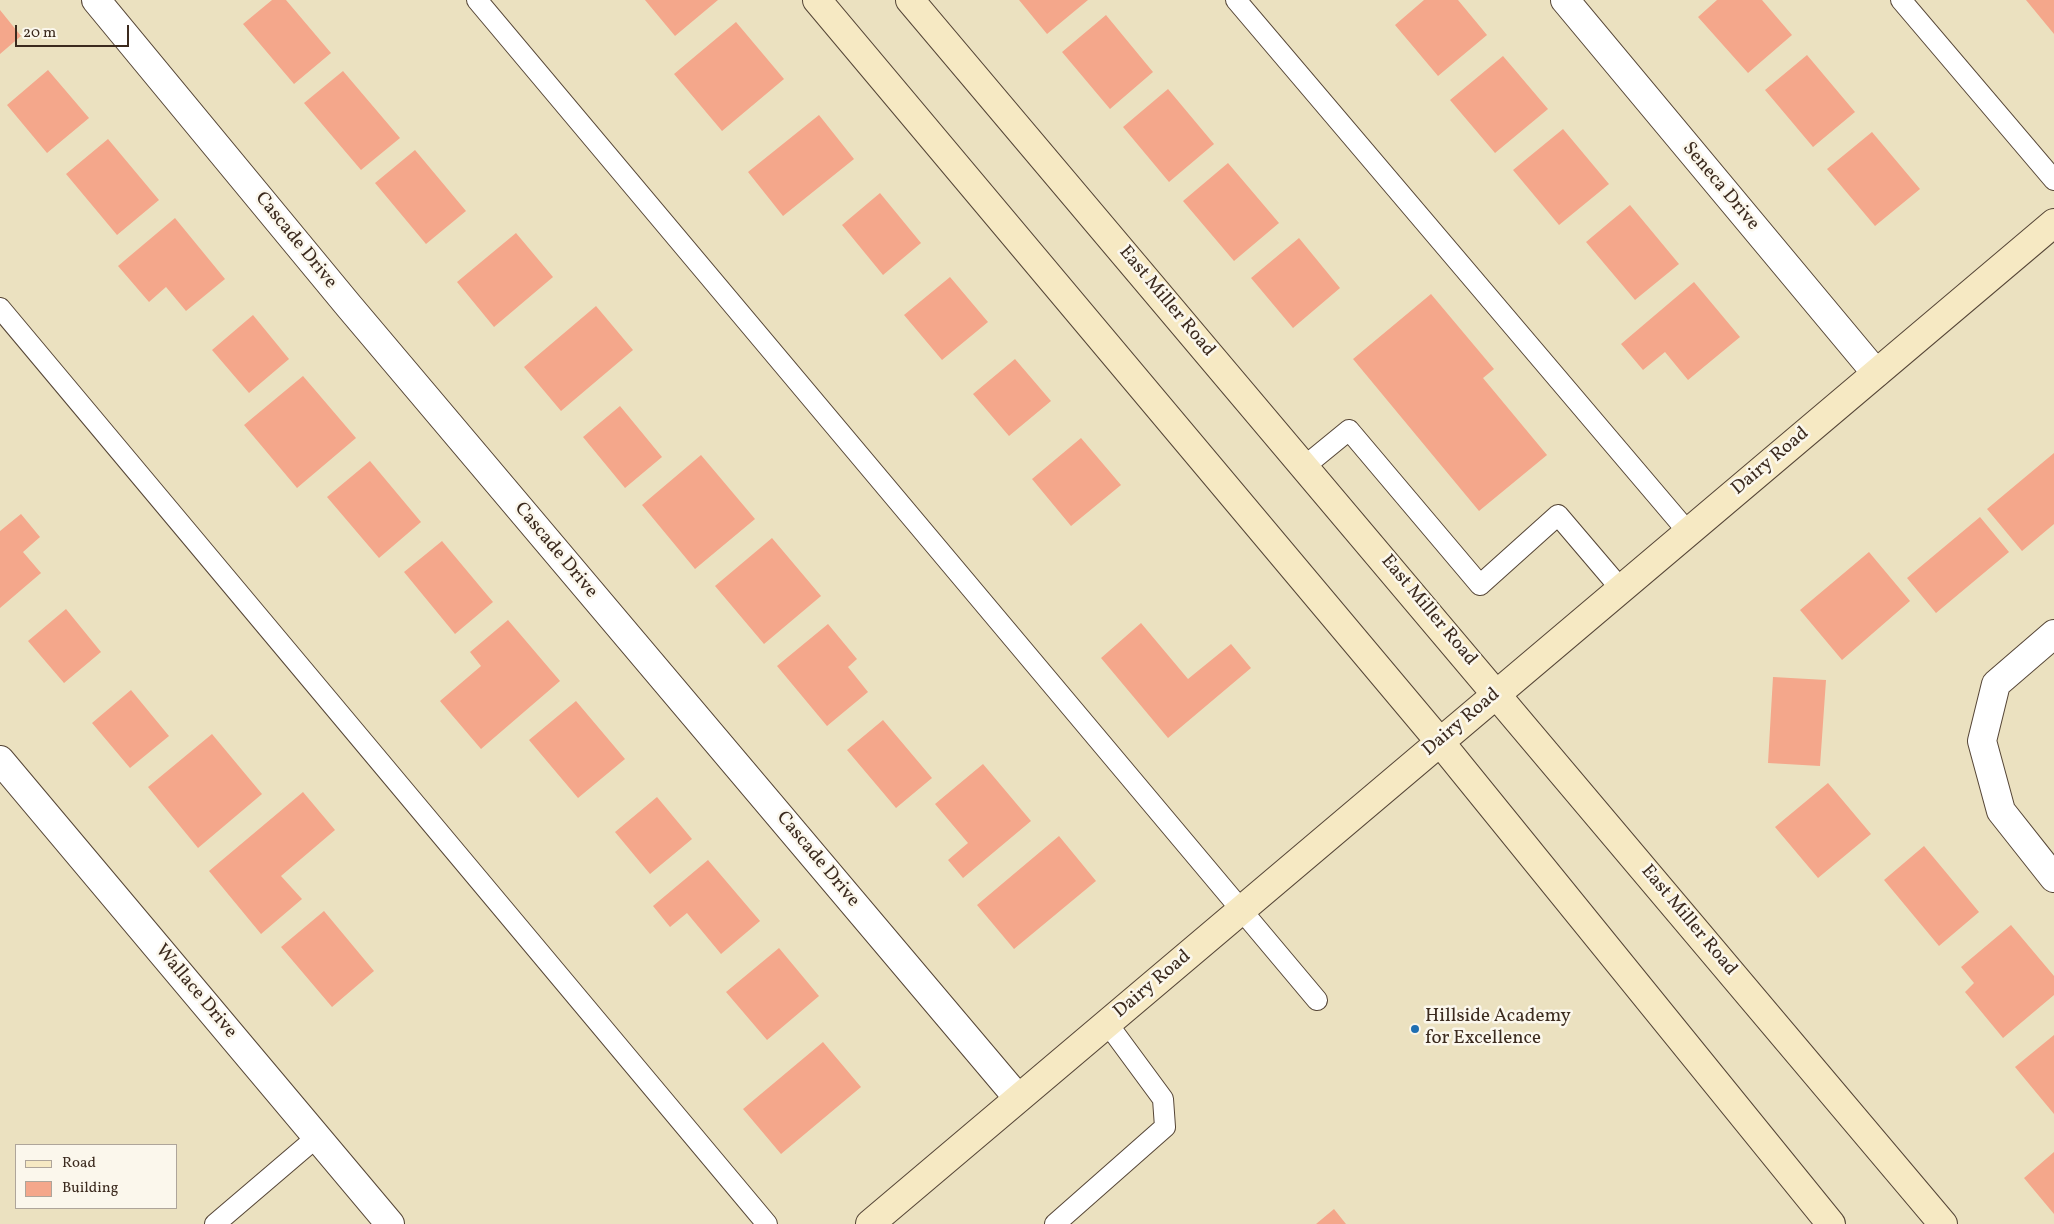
<!DOCTYPE html>
<style>
body{margin:0}
#map{position:relative;width:2054px;height:1224px;overflow:hidden;background:#ebe1c0;font-family:Vollkorn,serif}
canvas{display:block}
.legend{position:absolute;left:15px;top:1144px;width:162px;height:65px;box-sizing:border-box;background:#fbf7ec;border:1px solid #aea59a;margin:0;padding:6px 9px;list-style:none;font-size:15px;color:#3b2a1e}
.legend li{display:flex;align-items:center;gap:10px;height:25px}
.legend b{width:25px;border:1px solid #aea59a}
.scale{position:absolute;left:15px;top:25px;width:114px;height:22px;box-sizing:border-box;border:2px solid #3b2a1e;border-top:0;padding-left:6px;font-size:15px;line-height:18px;white-space:nowrap;color:#3b2a1e;-webkit-text-stroke:4px #fbf7ec;paint-order:stroke}
</style>
<div id="map">
<canvas width="2054" height="1224"></canvas>
<ul class="legend">
<li><b style="height:6px;background:#f6e9c3"></b>Road</li>
<li><b style="height:14px;background:#f4a78b"></b>Building</li>
</ul>
<div class="scale">20 m</div>
</div>
<script>
const context = document.querySelector('canvas').getContext('2d');
context.lineJoin = 'round';
function fill(path, color) { context.fillStyle = color; context.fill(path, 'evenodd'); }
const shape = rows => new Path2D(rows.map(r => 'M' + r).join(''));
function stroke(path, color, width, dash) { context.strokeStyle = color; context.lineWidth = width; context.lineCap = dash ? 'butt' : 'round'; context.setLineDash(dash || []); context.stroke(path); }
function drawText(font, color, halo, rows, align = 'center') {
  context.font = font + ' Vollkorn,serif'; context.lineWidth = 5; context.setLineDash([]); context.textBaseline = 'middle'; context.strokeStyle = halo; context.fillStyle = color; for (const [text, x, y, turn = 0] of rows) {
    context.save(); context.translate(x, y); context.rotate((+turn || 0) * Math.PI / 180); context.textAlign = isNaN(turn) ? turn : align; if (halo) context.strokeText(text, 0, 0); context.fillText(text, 0, 0); context.restore();
  }
}
fill(shape([
 [272,0,286,0,331,53,294,84,243,24],
 [645,0,718,0,675,36],
 [1019,0,1088,0,1047,34],
 [1424,0,1458,0,1487,35,1438,76,1395,25],
 [1717,0,1762,0,1792,35,1748,73,1698,17],
 [2026,0,2054,0,2054,34],
 [0,10,21,36,0,54],
 [1106,15,1153,72,1110,109,1062,52],
 [736,22,784,79,722,131,674,74],
 [1807,55,1855,112,1813,147,1765,90],
 [1503,56,1548,109,1495,153,1450,100],
 [48,70,89,118,47,153,7,105],
 [343,71,400,138,361,170,304,103],
 [1168,89,1214,144,1169,182,1123,127],
 [819,115,854,159,783,216,748,172],
 [1563,129,1609,184,1559,225,1513,170],
 [1872,132,1920,189,1875,226,1827,169],
 [108,139,159,200,117,235,66,174],
 [415,150,466,211,426,244,375,183],
 [1228,163,1279,223,1234,261,1183,201],
 [880,193,921,243,883,275,842,225],
 [1630,205,1679,264,1635,300,1586,242],
 [175,218,225,279,186,311,166,287,149,302,118,266],
 [516,233,553,277,494,327,457,282],
 [1299,238,1340,288,1293,328,1251,278],
 [950,277,988,322,942,360,904,315],
 [1694,282,1740,337,1688,380,1665,352,1643,370,1621,344],
 [1431,294,1494,369,1483,378,1547,455,1479,511,1353,359],
 [596,306,633,350,561,411,524,367],
 [253,315,289,359,249,393,212,350],
 [1015,359,1051,401,1009,436,973,394],
 [303,376,356,438,297,488,244,425],
 [620,406,662,457,625,488,583,437],
 [1081,438,1121,485,1071,526,1032,479],
 [2054,453,2054,524,2022,551,1987,509],
 [701,455,755,519,695,569,642,505],
 [370,461,421,522,379,558,327,497],
 [21,514,40,537,23,552,41,573,0,608,0,531],
 [1980,517,2009,552,1936,613,1907,578],
 [772,538,821,596,764,644,715,586],
 [442,541,493,602,455,634,404,572],
 [1869,552,1910,601,1842,660,1800,610],
 [66,609,101,652,64,683,28,641],
 [508,620,560,681,481,749,440,701,481,666,470,652],
 [1141,623,1188,679,1231,644,1251,668,1168,738,1101,658],
 [828,624,857,659,848,667,868,692,827,726,777,666],
 [1773,677,1826,680,1820,766,1768,763],
 [131,690,169,736,130,768,92,723],
 [576,701,625,759,578,798,529,740],
 [883,720,932,778,896,808,847,750],
 [212,734,262,794,198,848,148,787],
 [983,764,1031,821,963,878,948,860,968,843,935,804],
 [1828,783,1871,834,1818,878,1775,827],
 [303,792,335,830,281,876,302,899,261,934,209,871],
 [657,797,692,839,650,874,615,832],
 [1059,836,1096,881,1014,949,977,905],
 [1924,846,1979,912,1939,946,1884,880],
 [708,860,760,921,721,954,687,913,670,927,653,906],
 [324,911,374,971,332,1007,281,947],
 [2011,925,2054,976,2054,995,2003,1038,1965,992,1974,983,1961,967],
 [779,948,819,996,767,1040,726,992],
 [2054,1035,2054,1114,2015,1067],
 [823,1042,861,1087,781,1154,743,1109],
 [2054,1152,2054,1214,2024,1178],
 [1334,1209,1346,1224,1316,1224]
]), '#f4a78b');
const lane = shape([
 [477,0,1317,1000],
 [1236,0,1688,532],
 [1901,0,2054,180],
 [0,308,767,1224],
 [1305,466,1349,430,1480,585,1558,515,1621,589],
 [215,1224,317,1137],
 [1055,1224,1165,1127,1163,1099,1107,1023]
]);
const street = shape([
 [96,0,348,305,1018,1098],
 [1565,0,1876,373],
 [2054,634,1996,684,1982,741,2001,811,2054,878],
 [0,760,390,1224]
]);
const secondary = shape([
 [817,0,1440,742,1831,1224],
 [910,0,1943,1224],
 [870,1224,2054,223]
]);
stroke(lane, '#554536', 22);
stroke(street, '#554536', 30);
stroke(secondary, '#554536', 30);
stroke(lane, '#fff', 20);
stroke(street, '#fff', 28);
stroke(secondary, '#f6e9c3', 28);
for (const [x, y, r, color] of [
 [1415,1029,5,"#1f6fb2"]
]) { const dot = new Path2D(); dot.arc(x, y, r, 0, 2 * Math.PI); context.fillStyle = color; context.fill(dot); stroke(dot, '#fbf7ec', 2); }
drawText('19px', '#3b2a1e', '#fbf7ec', [
 ["Seneca Drive",1720,187,50],
 ["Cascade Drive",295,241,51],
 ["East Miller Road",1166,302,50],
 ["Dairy Road",1771,462,-40],
 ["Cascade Drive",555,551,50],
 ["East Miller Road",1428,611,50],
 ["Dairy Road",1462,723,-40],
 ["Cascade Drive",817,860,50],
 ["East Miller Road",1688,921,50],
 ["Dairy Road",1153,985,-40],
 ["Wallace Drive",195,992,50]
]);
drawText('19px', '#3b2a1e', '#fbf7ec', [
 ["Hillside Academy",1425,1018],
 ["for Excellence",1425,1040]
], 'left');
</script>
